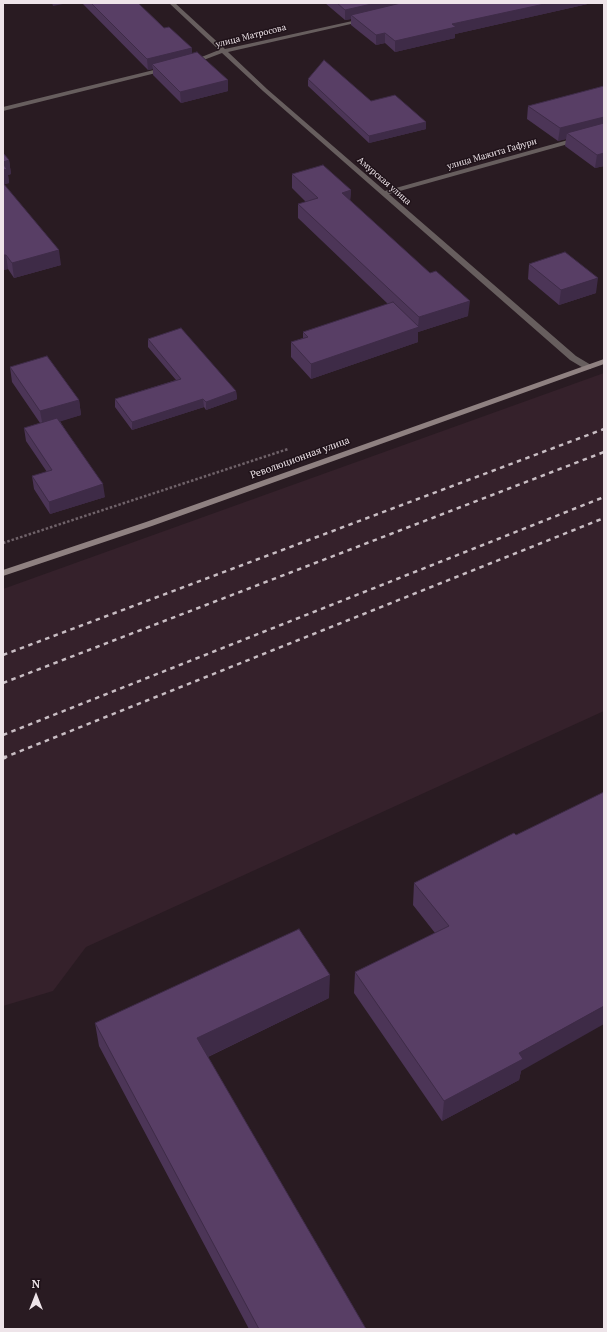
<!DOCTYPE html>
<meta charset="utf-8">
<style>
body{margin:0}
#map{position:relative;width:607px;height:1332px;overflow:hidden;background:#291b22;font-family:"PT Serif",serif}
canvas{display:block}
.frame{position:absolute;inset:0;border:4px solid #eee4e9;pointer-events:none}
.north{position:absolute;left:16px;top:1276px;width:40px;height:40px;-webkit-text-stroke:3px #1f1219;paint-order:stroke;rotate:0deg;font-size:11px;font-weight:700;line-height:16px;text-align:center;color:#eee4e9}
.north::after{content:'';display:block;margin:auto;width:14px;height:18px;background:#eee4e9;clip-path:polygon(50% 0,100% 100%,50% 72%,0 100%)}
</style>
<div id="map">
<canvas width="607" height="1332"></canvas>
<div class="frame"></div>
<div class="north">N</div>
</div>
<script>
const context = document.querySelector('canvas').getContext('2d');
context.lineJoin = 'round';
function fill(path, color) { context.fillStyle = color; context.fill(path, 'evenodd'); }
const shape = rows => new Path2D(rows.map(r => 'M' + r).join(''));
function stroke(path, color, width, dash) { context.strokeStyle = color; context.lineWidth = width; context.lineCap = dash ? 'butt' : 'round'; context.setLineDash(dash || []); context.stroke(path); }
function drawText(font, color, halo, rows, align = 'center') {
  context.font = font + ' "PT Serif",serif'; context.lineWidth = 3; context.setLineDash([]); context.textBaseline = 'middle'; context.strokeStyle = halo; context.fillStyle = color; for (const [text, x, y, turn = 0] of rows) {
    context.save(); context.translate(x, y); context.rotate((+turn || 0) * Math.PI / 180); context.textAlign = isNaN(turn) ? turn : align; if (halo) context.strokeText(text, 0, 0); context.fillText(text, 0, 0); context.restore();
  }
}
fill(shape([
 [604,373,604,711,86,947,53,991,3,1006,3,589]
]), '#35212b');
stroke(shape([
 [3,543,288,449]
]), '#6f6269', 2.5, [2.5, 2]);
fill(shape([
 [169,3,175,3,225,49,366,18,367,19,364,21,228,52,267,89,385,191,604,130,604,134,389,194,576,356,591,365,591,369,585,369,570,360,263,91,222,53,193,64,189,64,189,62,219,50,169,3],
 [166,67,168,68,168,70,3,111,3,107,166,67]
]), '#675e5e');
fill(shape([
 [604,359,604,364,152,526,3,576,3,570,146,522,604,359]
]), '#8f8181');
stroke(shape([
 [3,655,604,429],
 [3,683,604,452],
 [3,735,604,497],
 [3,758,604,518]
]), '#c8bdc3', 2.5, [4.5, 4.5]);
stroke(shape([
 [3,758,6,757]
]), '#c8bdc3', 3.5, [6, 6]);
fill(shape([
 [82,3,138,3,192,54,228,80,228,91,181,103,153,75,153,69,148,70],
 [325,3,592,3,455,34,455,38,395,52,385,43,376,45,351,25,351,19,345,20],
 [308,79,426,122,426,129,369,143,308,86],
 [604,86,604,166,595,168,565,146,566,139,558,141,527,119,528,106],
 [3,153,9,160,11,174,8,175,9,183,4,184,61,265,14,278,8,269,3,270],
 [292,174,351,190,350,200,468,316,418,332,418,342,311,379,291,357,291,342,303,338,303,332,388,304,298,218,298,204,306,202,292,188],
 [529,264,596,293,559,305,528,279],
 [148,339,236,391,237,399,206,410,204,407,132,430,115,407,115,399,176,380,148,347],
 [10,367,79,400,81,415,60,421,105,497,50,514,34,489,32,476,47,472,26,441,24,428,40,423,12,382],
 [514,833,521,1071,519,1080,442,1121,354,993,355,972,435,933,413,905,414,883],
 [329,998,208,1057,366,1329,249,1329,99,1046,95,1023]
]), '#4c3557');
fill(shape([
 [52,3,68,3,53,6],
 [376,3,420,3,351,15,351,19,345,20,345,10],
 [549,3,592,3,455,34,455,38,395,52,395,41,452,24],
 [385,33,385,43,376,45,376,35],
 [192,48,192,59,152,64,153,69,148,70,147,59],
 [228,80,228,91,181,103,180,92],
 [604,117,604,129,567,133,566,139,558,141,560,128],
 [426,122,426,129,369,143,369,136],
 [604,153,604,166,595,168,597,155],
 [9,160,11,174,8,175,9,183,3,185,3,162],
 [351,190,350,204,342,193],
 [59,250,61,265,14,278,12,263],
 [3,255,6,255,8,269,3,270],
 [598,278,596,293,559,305,561,290],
 [470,301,468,316,418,332,418,342,311,379,311,364,418,327,419,317],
 [236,391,237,399,206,410,206,402],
 [203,399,204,407,132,430,132,422],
 [79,400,81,415,43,427,40,411],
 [103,484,105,497,50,514,49,502],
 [330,975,329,998,199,1061,197,1038],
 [604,1006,604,1024,521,1071,519,1080,442,1121,444,1101,519,1053]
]), '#3e2b47');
const building = shape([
 [91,3,138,3,164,28,169,27,192,48,147,59,91,3],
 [337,3,376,3,345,10,337,3],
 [401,3,549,3,452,24,456,27,395,41,385,33,376,35,351,15,401,3],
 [197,52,228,80,180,92,152,64,197,52],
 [324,60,371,101,395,95,426,122,369,136,308,79,324,60],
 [604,86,604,117,560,128,528,106,604,86],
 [604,123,604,153,597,155,567,133,604,123],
 [3,153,9,160,3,162,3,153],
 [3,164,7,169,3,170,3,164],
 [323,165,351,190,342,193,430,273,436,271,470,301,419,317,298,204,318,198,292,174,323,165],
 [3,183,59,250,12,263,6,255,3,255,3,183],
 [565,252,598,278,561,290,529,264,565,252],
 [393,302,419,327,311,364,291,342,308,337,303,332,393,302],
 [181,328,236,391,206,402,203,399,132,422,115,399,181,379,148,339,181,328],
 [47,356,79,400,40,411,10,367,47,356],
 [57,418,103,484,49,502,32,476,52,470,24,428,57,418],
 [604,792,604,1006,519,1053,523,1059,444,1101,355,972,449,926,414,883,514,833,516,835,604,792],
 [299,929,330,975,197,1038,366,1329,259,1329,95,1023,299,929]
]);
fill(building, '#583e65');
stroke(building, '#3e2b47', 1);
drawText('9px', '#eee4e9', '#1f1219', [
 ["улица Матросова",251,36,-14],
 ["улица Мажита Гафури",492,154,-16],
 ["Амурская улица",384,181,41]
]);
drawText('10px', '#eee4e9', '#1f1219', [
 ["Революционная улица",300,458,-20]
]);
</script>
